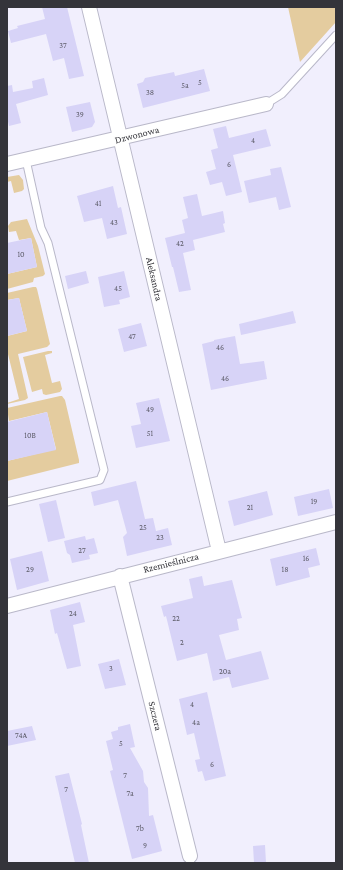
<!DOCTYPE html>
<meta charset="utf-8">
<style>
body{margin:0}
#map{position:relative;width:343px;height:870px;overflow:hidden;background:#f1effd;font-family:"Crimson Pro",serif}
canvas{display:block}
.frame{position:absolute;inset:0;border:8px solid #34343a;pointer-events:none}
</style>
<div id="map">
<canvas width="343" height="870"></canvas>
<div class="frame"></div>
</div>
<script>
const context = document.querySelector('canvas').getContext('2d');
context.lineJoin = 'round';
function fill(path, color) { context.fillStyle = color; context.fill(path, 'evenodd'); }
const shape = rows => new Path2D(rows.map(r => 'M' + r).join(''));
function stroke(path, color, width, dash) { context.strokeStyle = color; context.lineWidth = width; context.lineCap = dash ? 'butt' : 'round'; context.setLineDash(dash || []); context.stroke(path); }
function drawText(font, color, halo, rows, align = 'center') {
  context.font = font + ' "Crimson Pro",serif'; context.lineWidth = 4; context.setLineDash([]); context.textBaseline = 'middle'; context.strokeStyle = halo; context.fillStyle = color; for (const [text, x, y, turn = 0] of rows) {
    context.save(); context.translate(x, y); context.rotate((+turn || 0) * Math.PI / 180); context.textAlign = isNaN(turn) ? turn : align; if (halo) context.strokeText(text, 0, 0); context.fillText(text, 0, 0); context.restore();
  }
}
fill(shape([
 [288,7,336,7,336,22,300,62],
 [19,175,23,180,24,189,22,191,14,193,11,181,7,182,7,177],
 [27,219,38,246,45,274,43,276,34,278,33,282,7,289,7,274,37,267,31,238,19,240,16,231,9,232,8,226,11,222],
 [33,287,36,287,37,289,50,344,47,347,18,354,28,398,25,400,7,404,7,403,19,399,7,350,7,336,27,331,19,298,7,300,7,293],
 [48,351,52,351,52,353,45,355,52,383,60,381,62,389,60,392,46,395,43,394,42,389,32,392,23,357],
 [60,396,62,396,65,400,79,460,79,463,7,481,7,461,56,449,47,412,9,421,7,408]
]), '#e4cc9f');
fill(shape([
 [42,7,67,7,84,76,69,79,64,58,53,61,46,34,11,43,8,31,18,28,17,26,45,19],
 [204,69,210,91,143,108,137,84,143,82,145,78,174,72,175,76],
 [44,78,48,95,16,104,21,123,9,126,7,117,7,86,12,85,13,92,33,88,32,81],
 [90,102,95,122,92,127,72,132,66,107],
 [226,126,229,138,266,129,271,146,233,155,242,192,226,196,222,182,210,185,206,172,216,169,211,150,218,148,213,129],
 [281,167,291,207,279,210,276,197,249,203,244,181,271,175,270,169],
 [113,186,118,208,121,207,127,234,107,239,102,218,84,222,77,196],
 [197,194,202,216,223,211,225,223,223,224,225,232,193,240,195,250,183,253,191,290,179,292,173,267,172,267,165,238,185,233,182,220,188,218,183,197],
 [31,238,37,267,7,274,7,243],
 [86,271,89,283,68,289,65,276],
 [124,271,130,297,119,300,120,304,104,307,98,277],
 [19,298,27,331,7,336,7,300],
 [293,311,296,323,241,335,239,324],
 [141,323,147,346,124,352,118,329],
 [235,336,240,364,264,361,267,379,211,390,202,344,214,341,214,340],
 [159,398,170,441,136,448,131,426,141,424,136,403],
 [47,412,56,450,7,461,7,422],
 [136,481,145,519,153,518,156,531,168,528,172,545,127,556,123,537,127,533,118,500,94,506,91,492],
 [329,489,333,508,298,516,294,497],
 [267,491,273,515,234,526,228,501],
 [56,500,65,538,48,542,39,504],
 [85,536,86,540,94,538,98,553,89,555,90,559,72,563,70,555,67,553,64,541],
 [316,548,320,565,308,568,310,577,276,586,270,559],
 [42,551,49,581,17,590,10,559],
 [202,576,204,586,232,580,242,618,237,619,239,630,219,635,226,660,261,651,269,679,232,688,229,677,213,681,207,653,177,661,166,616,164,617,161,606,193,598,189,579],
 [80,602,85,622,73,625,81,666,67,669,57,633,55,634,50,610],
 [119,659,126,685,105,689,98,664],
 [207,692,226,776,205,781,202,771,198,772,195,760,200,759,194,733,187,735,179,699],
 [130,724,135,747,130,748,143,771,144,782,148,788,149,816,153,815,162,851,132,859,110,771,113,770,106,741,113,739,111,732,118,730,118,727],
 [32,726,36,740,7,746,7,731],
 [69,773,82,824,81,825,89,863,75,863,67,828,55,776],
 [265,845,266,863,254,863,253,846]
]), '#d7d3f7');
const lane = shape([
 [266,104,282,94,336,35],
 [7,502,100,480,104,470,48,243,41,228,26,160]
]);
const street = shape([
 [89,7,219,551],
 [7,164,266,104],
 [120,576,190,856],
 [7,606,336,522]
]);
stroke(lane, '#b9b8c9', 9);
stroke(street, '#b9b8c9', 16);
stroke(lane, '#fff', 7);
stroke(street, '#fff', 14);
drawText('8px', '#5d5c69', null, [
 ["37",63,46],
 ["5",200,83],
 ["5a",185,86],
 ["38",150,93],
 ["39",80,115],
 ["4",253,141],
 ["6",229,165],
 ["41",98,204],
 ["43",114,223],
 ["42",180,244],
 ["10",21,255],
 ["45",118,289],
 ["47",132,337],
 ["46",220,348],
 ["46",225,379],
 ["49",150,410],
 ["51",150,434],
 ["10B",30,436],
 ["19",314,502],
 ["21",250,508],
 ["25",143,528],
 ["23",160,538],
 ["27",82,551],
 ["16",306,559],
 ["29",30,570],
 ["18",285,570],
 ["24",73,614],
 ["22",176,619],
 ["2",182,643],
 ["3",111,669],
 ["20a",225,672],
 ["4",192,705],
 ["4a",196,723],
 ["74A",21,736],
 ["5",121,744],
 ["6",212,765],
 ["7",125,776],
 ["7",66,790],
 ["7a",130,794],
 ["7b",140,829],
 ["9",145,846]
]);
drawText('10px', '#34343a', '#fefefe', [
 ["Dzwonowa",137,135,-14],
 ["Aleksandra",154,279,77],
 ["Rzemieślnicza",171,563,-14],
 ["Szczera",155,716,76]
]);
</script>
